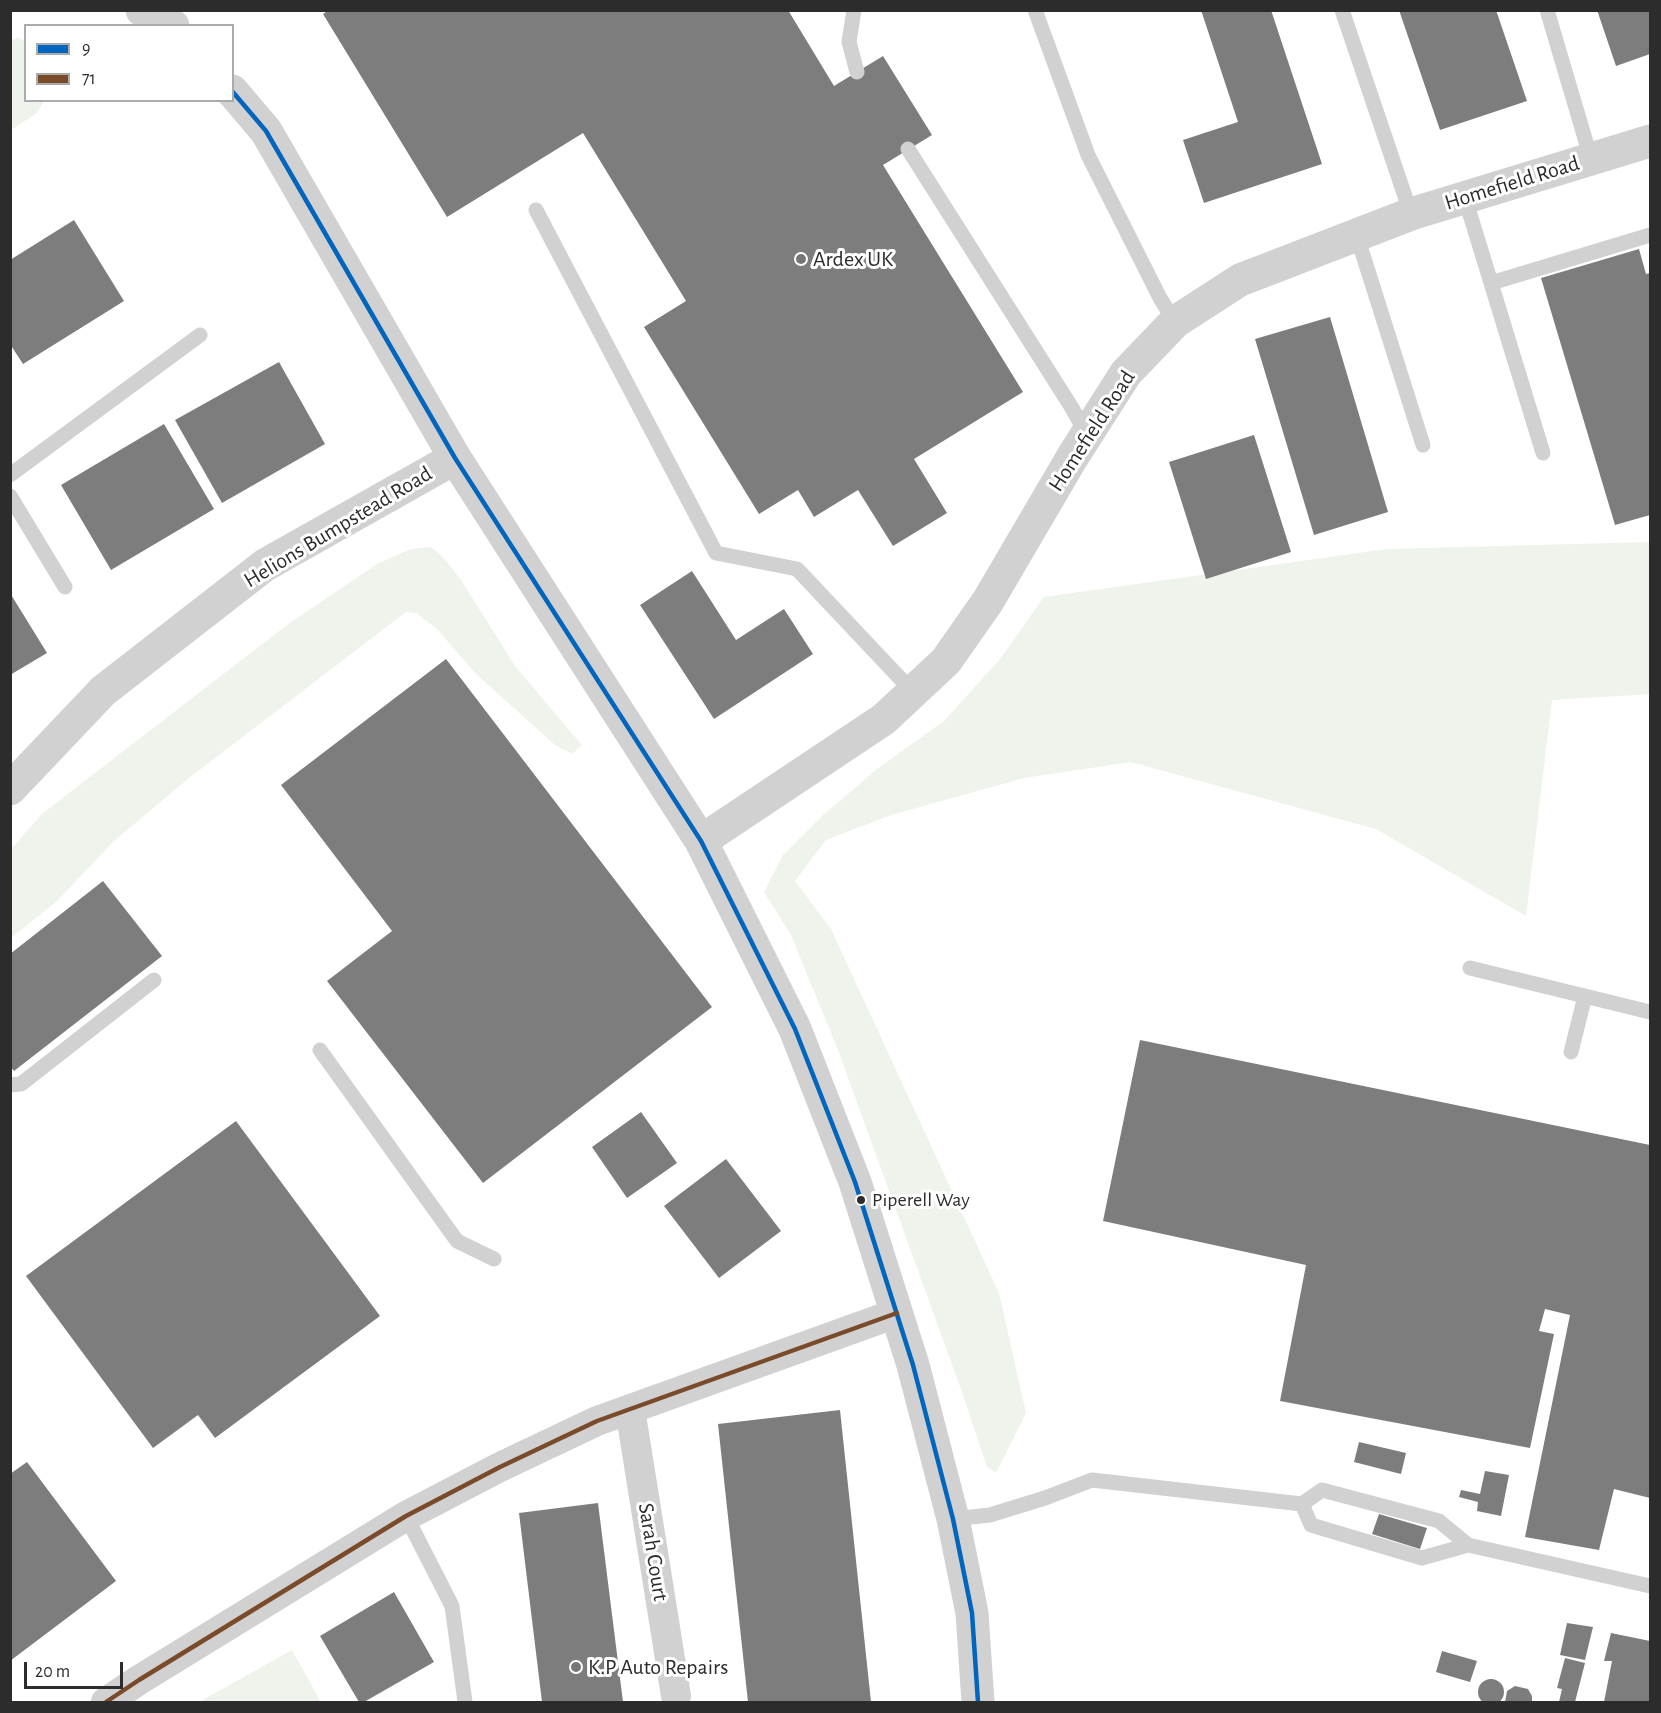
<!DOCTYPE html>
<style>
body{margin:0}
#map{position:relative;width:1661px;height:1713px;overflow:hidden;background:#fff;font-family:"Alegreya Sans",sans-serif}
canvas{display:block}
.frame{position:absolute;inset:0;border:12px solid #2c2c2c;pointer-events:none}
.legend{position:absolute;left:24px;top:24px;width:210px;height:78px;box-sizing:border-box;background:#fff;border:2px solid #ababab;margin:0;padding:8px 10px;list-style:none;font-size:18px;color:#2c2c2c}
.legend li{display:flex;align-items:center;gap:12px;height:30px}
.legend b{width:30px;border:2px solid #ababab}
.scale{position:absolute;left:24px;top:1662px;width:99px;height:27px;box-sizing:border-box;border:3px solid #2c2c2c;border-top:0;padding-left:8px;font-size:18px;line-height:21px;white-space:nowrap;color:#2c2c2c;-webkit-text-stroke:4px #fff;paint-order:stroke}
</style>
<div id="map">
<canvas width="1661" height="1713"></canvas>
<div class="frame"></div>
<ul class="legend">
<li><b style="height:8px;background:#0065bd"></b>9</li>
<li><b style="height:8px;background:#7a4b2a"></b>71</li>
</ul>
<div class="scale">20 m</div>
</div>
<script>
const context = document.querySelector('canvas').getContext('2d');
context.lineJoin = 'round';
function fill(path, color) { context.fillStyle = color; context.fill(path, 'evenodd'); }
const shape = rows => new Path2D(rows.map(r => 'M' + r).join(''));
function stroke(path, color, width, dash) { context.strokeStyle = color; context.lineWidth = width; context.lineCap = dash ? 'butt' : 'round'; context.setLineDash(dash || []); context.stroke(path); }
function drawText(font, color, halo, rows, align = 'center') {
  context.font = font + ' "Alegreya Sans",sans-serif'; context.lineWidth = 6; context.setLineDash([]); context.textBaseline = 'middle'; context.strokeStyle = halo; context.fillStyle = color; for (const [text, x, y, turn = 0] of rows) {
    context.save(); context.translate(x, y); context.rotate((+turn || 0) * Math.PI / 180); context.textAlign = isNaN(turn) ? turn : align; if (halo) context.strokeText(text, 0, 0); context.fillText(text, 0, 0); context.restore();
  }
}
fill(shape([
 [18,38,25,41,26,100,44,101,37,113,11,130,11,40],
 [1650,542,1650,694,1552,700,1526,916,1376,829,1131,762,1024,778,891,815,826,840,795,881,831,929,999,1293,1026,1413,996,1473,987,1467,962,1392,838,1050,791,935,764,892,783,855,822,816,877,769,944,721,1000,659,1044,597,1387,549],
 [431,547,443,557,461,580,515,666,582,745,572,754,555,745,476,674,436,628,416,613,406,612,189,778,114,841,57,901,11,938,11,849,43,813,287,625,377,564,411,549],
 [292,1650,321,1702,199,1702]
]), '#eef3eb');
fill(shape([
 [329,10,788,10,834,86,883,56,932,135,883,165,1023,392,914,459,947,513,893,546,858,490,814,517,798,490,759,514,644,327,686,301,583,133,447,217,323,14],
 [1201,10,1271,10,1322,164,1204,203,1183,140,1238,122],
 [1399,10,1496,10,1527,101,1440,130],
 [1597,10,1650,10,1650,54,1616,66],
 [74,220,124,301,23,364,10,344,10,260],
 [1639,249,1646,274,1650,273,1650,515,1615,525,1541,278],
 [1330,317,1388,512,1314,535,1255,339],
 [279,362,325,444,222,503,175,420],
 [164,424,214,509,111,570,61,485],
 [1254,435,1291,552,1206,579,1169,462],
 [692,571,736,640,784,609,813,654,714,719,640,605],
 [10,593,47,653,10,675],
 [446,659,712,1007,483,1183,327,981,392,931,281,785],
 [103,881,162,956,14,1071,10,1066,10,954],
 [1140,1040,1650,1145,1650,1498,1614,1489,1599,1550,1525,1537,1570,1315,1545,1309,1539,1331,1554,1334,1530,1448,1280,1401,1306,1265,1103,1221],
 [641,1112,677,1163,627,1198,592,1147],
 [236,1121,380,1316,215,1438,198,1415,153,1448,26,1276],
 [726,1159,781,1231,719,1278,664,1206],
 [840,1410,871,1702,748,1702,718,1424],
 [1359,1442,1406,1453,1401,1474,1354,1462],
 [27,1462,116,1581,10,1661,10,1474],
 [1485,1471,1509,1475,1501,1516,1477,1511,1478,1502,1459,1497,1461,1490,1480,1494],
 [598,1503,623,1702,542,1702,519,1513],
 [1379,1514,1427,1528,1420,1549,1372,1534],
 [394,1592,434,1662,364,1702,359,1702,320,1636],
 [1567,1623,1593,1627,1585,1660,1560,1655],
 [1611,1633,1650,1641,1650,1702,1604,1702,1612,1661,1604,1661],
 [1442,1651,1477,1661,1470,1682,1436,1672],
 [1565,1658,1585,1663,1575,1702,1559,1702,1562,1689,1557,1688],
 '1478 1692a13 13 0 1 1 26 0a13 13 0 1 1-26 0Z',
 [1515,1686,1528,1689,1532,1696,1532,1702,1505,1702,1507,1691]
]), '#7d7d7d');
stroke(shape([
 [854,10,849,42,857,72],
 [1035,10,1088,155,1160,298,1175,322],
 [1342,10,1411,214],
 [1547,10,1591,159],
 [908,149,1072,408,1087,435],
 [1465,198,1543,453],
 [536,210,716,553,797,569,913,692],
 [1357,236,1423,445],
 [1491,283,1650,235],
 [10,475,200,335],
 [10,496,65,587],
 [1470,968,1650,1012],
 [320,1050,457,1241,494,1259],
 [1571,1052,1585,996],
 [10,1085,21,1084,154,980],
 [1302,1504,1311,1525,1422,1558,1468,1545],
 [406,1516,452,1606,465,1702],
 [953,1519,990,1515,1045,1498,1092,1480,1302,1504,1322,1490,1439,1521,1468,1545,1650,1586]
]), '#d1d1d1', 15);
stroke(shape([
 [630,1409,676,1696],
 [106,1702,139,1680,406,1516,500,1467,597,1421,897,1313]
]), '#d1d1d1', 30);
stroke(shape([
 [142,10,173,26],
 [232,91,266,131,455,458,701,841,795,1029,855,1182,913,1365,953,1519,972,1613,978,1702],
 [10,789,103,691,265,565,455,458],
 [701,841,884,719,946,661,988,601,1073,456,1126,373,1175,322,1240,280,1411,214,1650,141]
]), '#d1d1d1', 33);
stroke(shape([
 [232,91,266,131,455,458,701,841,795,1029,855,1182,913,1365,953,1519,972,1613,978,1702]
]), '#0065bd', 4.5);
stroke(shape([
 [106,1702,139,1680,406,1516,500,1467,597,1421,897,1313]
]), '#7a4b2a', 4.5);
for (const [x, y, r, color] of [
 [801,259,6,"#767676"],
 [861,1200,5,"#2c2c2c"],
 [576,1667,6,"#767676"]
]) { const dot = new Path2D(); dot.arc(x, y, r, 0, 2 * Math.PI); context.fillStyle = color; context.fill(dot); stroke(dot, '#fff', 2); }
drawText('20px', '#2c2c2c', '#fff', [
 ["Piperell Way",872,1200]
], 'left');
drawText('22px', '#2c2c2c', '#fff', [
 ["Homefield Road",1512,183,-17],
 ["Homefield Road",1092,431,-57],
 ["Helions Bumpstead Road",338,527,-31],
 ["Sarah Court",653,1552,81]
]);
drawText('22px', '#2c2c2c', '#fff', [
 ["Ardex UK",813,259],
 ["K.P Auto Repairs",588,1667]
], 'left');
</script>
